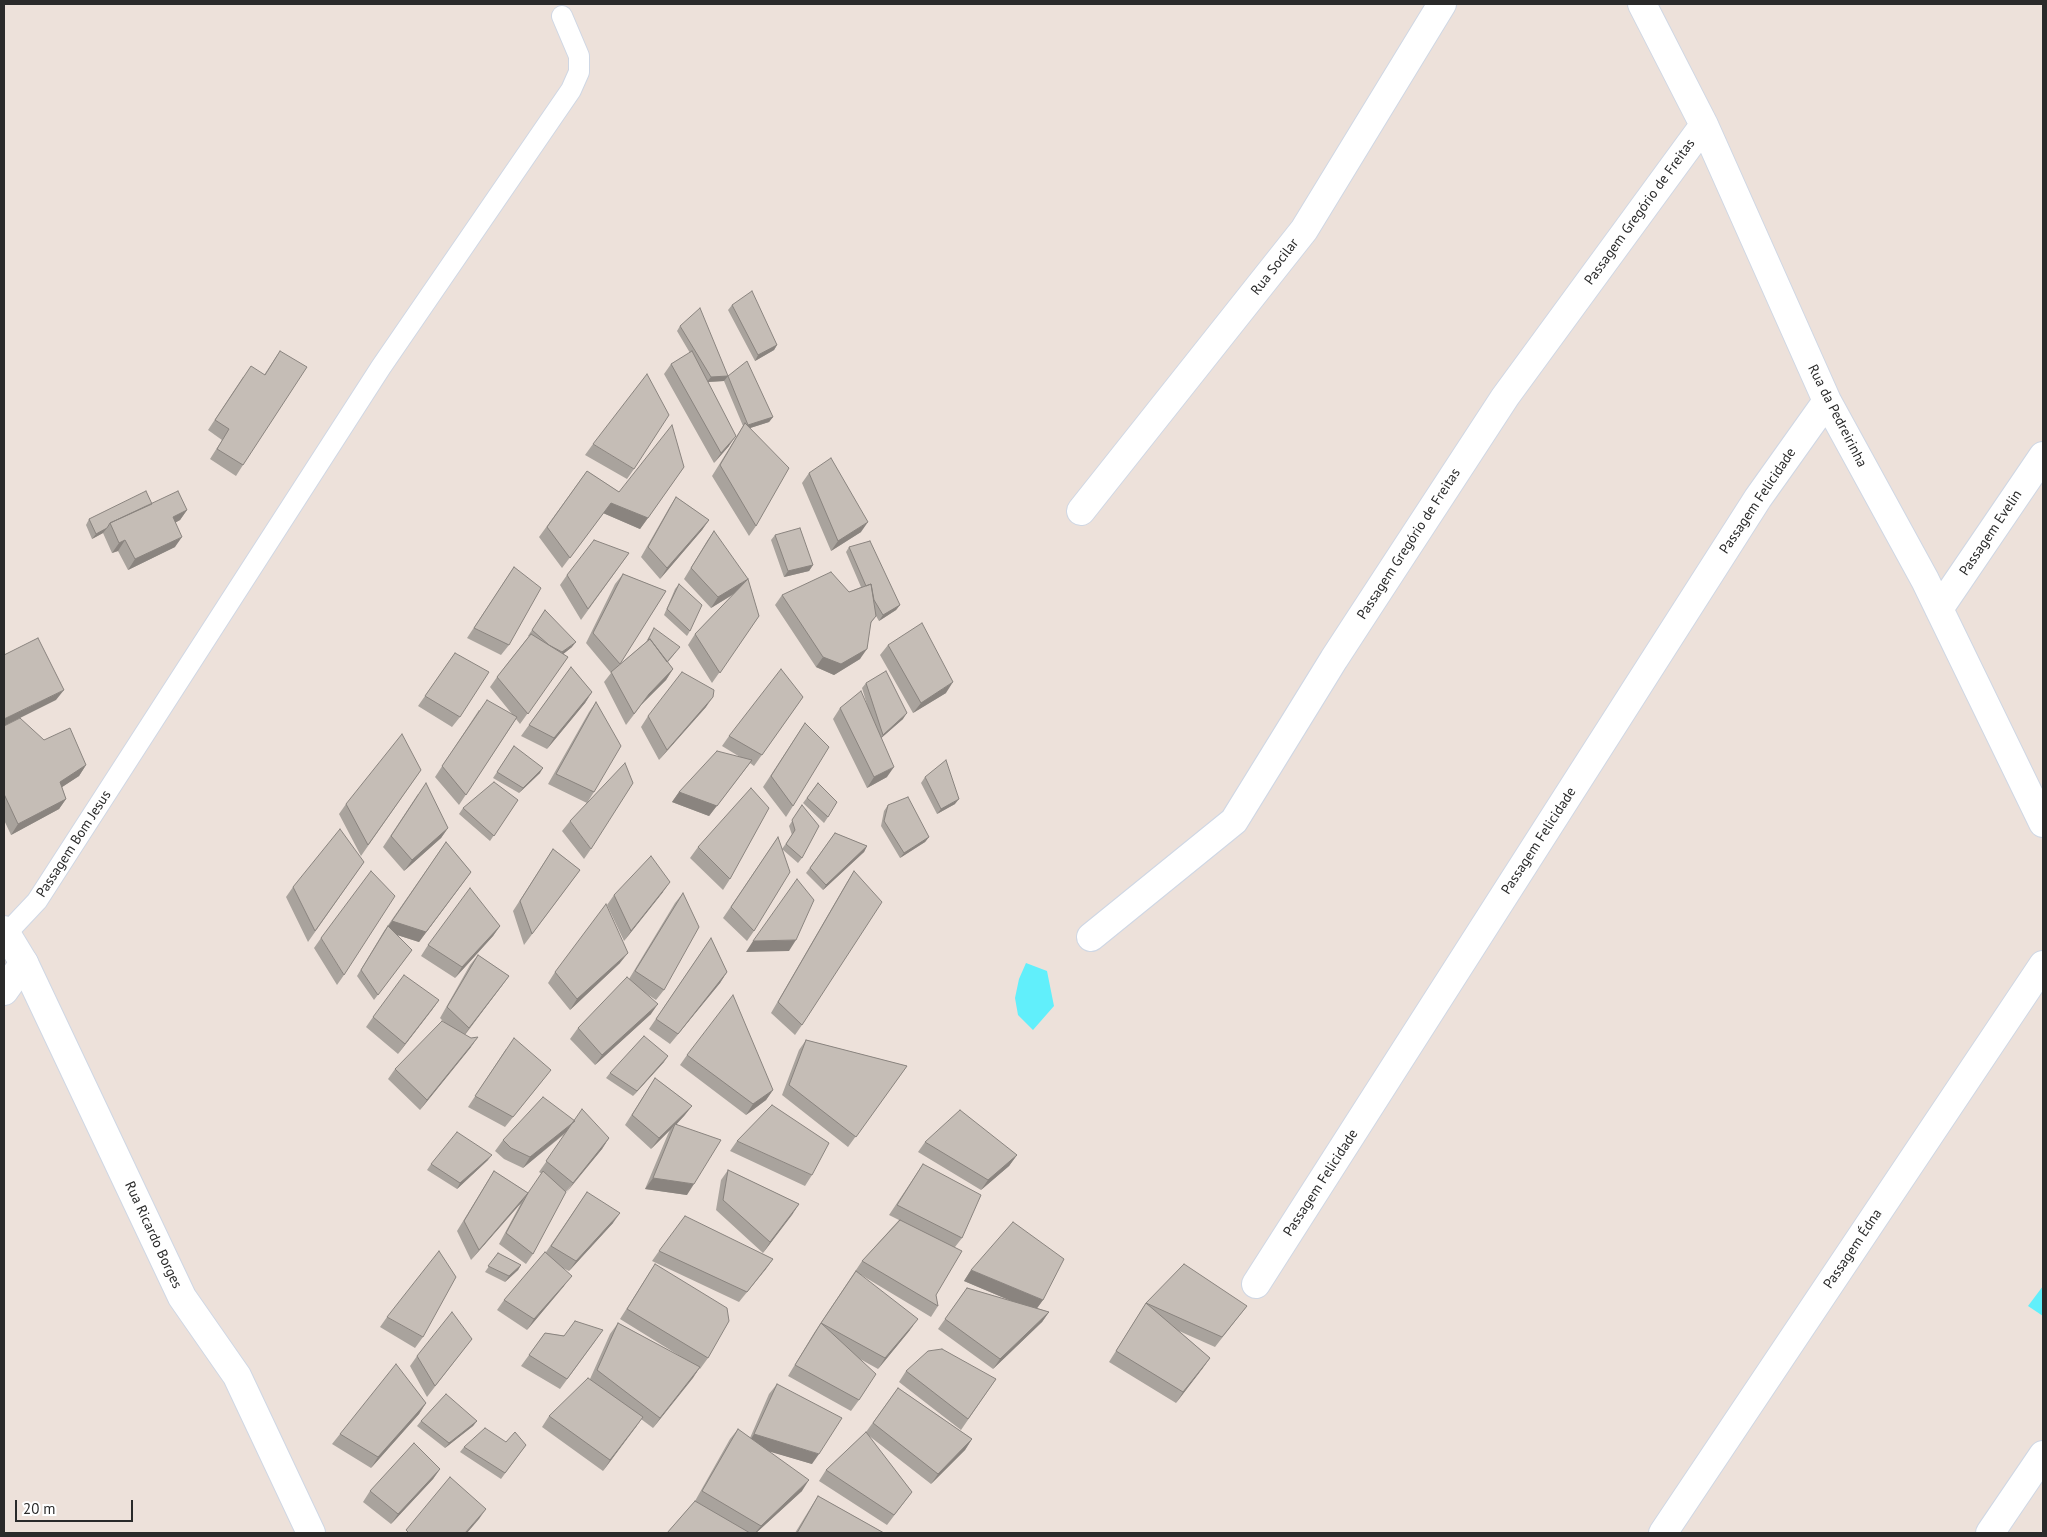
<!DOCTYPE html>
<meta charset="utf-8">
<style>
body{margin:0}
#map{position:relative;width:2047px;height:1537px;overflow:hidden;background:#ede1da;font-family:"PT Sans",sans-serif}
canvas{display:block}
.frame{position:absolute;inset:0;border:5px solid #2a2a2a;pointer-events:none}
.scale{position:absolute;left:15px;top:1500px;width:118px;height:22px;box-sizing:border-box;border:2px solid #2a2a2a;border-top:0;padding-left:6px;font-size:15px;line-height:18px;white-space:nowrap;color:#2a2a2a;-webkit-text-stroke:4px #fff;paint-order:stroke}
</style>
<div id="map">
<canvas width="2047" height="1537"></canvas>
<div class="frame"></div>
<div class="scale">20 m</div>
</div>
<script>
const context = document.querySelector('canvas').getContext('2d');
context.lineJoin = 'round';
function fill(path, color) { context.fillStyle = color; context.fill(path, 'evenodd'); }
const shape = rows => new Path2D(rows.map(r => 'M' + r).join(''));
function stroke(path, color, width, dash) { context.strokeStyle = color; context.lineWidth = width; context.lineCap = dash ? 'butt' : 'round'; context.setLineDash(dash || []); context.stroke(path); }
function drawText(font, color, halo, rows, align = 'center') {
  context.font = font + ' "PT Sans",sans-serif'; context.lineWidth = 4; context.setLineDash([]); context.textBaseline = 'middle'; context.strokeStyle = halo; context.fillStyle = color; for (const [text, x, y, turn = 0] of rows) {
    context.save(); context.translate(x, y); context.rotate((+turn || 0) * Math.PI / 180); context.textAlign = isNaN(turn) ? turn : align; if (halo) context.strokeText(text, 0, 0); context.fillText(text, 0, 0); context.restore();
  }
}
fill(shape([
 [1026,963,1047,971,1054,1006,1033,1030,1018,1015,1015,998,1019,979],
 [2043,1286,2043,1316,2028,1306]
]), '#61effb');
const service = shape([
 [6,934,37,901,381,367,571,90,579,72,579,56,562,16]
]);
const minor = shape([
 [1642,4,1704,125,1827,401,1925,580,2043,823],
 [1081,511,1304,230,1442,4],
 [1939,609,2043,456],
 [1091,937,1234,821,1334,659,1505,397,1704,125],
 [4,991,24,963],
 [1256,1284,1758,498,1827,401],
 [1663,1533,2043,965],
 [1990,1533,2043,1455]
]);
const tertiary = shape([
 [4,930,24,963,182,1297,237,1376,311,1533]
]);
stroke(service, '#cfd7e4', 22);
stroke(minor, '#cfd7e4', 30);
stroke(tertiary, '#cfd7e4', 30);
stroke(service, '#fff', 20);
stroke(minor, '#fff', 28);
stroke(tertiary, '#fff', 28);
fill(shape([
 [732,305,777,345,774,350,755,361,728,310],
 [680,326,728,376,773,417,769,422,750,428,756,526,749,536,712,476,743,426,724,381,708,382,729,446,714,463,664,374,671,364,690,353,677,331],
 [280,351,243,465,236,476,210,459,222,440,208,430,243,377,264,375],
 [593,444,634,469,627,479,585,455],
 [684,467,640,529,603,513,562,568,539,537,587,471,619,492],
 [809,473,861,532,831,551,802,483],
 [676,497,709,520,702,530,660,579,641,557,669,508],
 [152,504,187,510,180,520,176,522,175,547,128,570,118,551,112,553,103,533,92,539,86,525,89,519],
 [714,531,759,616,712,683,688,645,695,634,734,594,711,608,684,579,707,541],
 [775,535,813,565,809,571,784,577,771,540],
 [849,547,900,605,896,610,879,621,876,616,871,623,860,659,834,675,816,667,775,605,782,595,849,592,861,587,846,552],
 [629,553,581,620,560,585,567,575],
 [514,567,509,645,501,655,467,638],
 [623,574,666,591,619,665,646,642,654,628,676,652,668,662,673,669,666,680,641,705,626,725,604,682,611,673,586,643,615,584],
 [679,584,690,631,687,636,664,615,675,589],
 [545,610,572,647,563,654,568,657,520,724,516,719,459,805,435,777,479,710,512,714,490,687,497,677,529,636,528,636],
 [888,645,946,693,913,713,880,655],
 [455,653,460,717,452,727,418,706],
 [571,667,592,692,585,703,547,749,521,736],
 [866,683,903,719,881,738,887,777,867,788,833,719,840,708,868,708,862,688],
 [803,697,754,766,750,763,709,816,672,802,679,792,740,757,722,746,729,736],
 [596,702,594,792,587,803,548,784,589,712],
 [706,707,659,760,641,727,648,716],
 [805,723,793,806,786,817,763,787],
 [4,726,44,740,86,765,79,776,62,787,66,799,59,809,11,835,4,820],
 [514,746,540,773,519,793,493,778],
 [421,770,361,856,339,814,346,804],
 [925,777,955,804,937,814,921,783],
 [818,783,828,817,824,823,803,803],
 [418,794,448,828,441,838,404,871,383,847],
 [518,800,490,841,459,814,463,808],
 [802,805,802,858,798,863,782,849,792,835,789,826],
 [888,805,929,837,925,842,900,858,881,826,884,811],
 [570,821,591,849,584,859,562,831],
 [835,833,867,846,864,852,823,890,806,873],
 [778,837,754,931,747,941,723,918],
 [446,842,471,872,419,942,397,935,412,950,374,1000,357,976,384,931],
 [698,847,730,879,723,890,690,858],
 [553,849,580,870,524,945,513,911],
 [364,862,308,942,286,897,293,887],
 [854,871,802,1025,795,1035,771,1013,847,882],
 [663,892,624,941,607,905,614,895],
 [683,893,664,990,656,1000,645,993,651,1014,595,1065,570,1039,578,1028,629,979,675,903],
 [500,926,493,936,455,978,421,956,428,945],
 [321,938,344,975,337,985,314,948],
 [711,938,727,972,720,983,670,1044,649,1029],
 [478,955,509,976,465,1035,471,1047,420,1110,388,1079,395,1069,447,1025,440,1018,470,965],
 [620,963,570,1010,548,983,555,972],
 [439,1000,398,1054,366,1027,373,1017],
 [806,1040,907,1066,848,1147,782,1095,799,1050],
 [506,1049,543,1080,505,1127,468,1107],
 [687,1055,773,1090,766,1100,746,1115,680,1065],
 [664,1062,633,1096,606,1078,610,1073],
 [655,1078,692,1106,684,1116,676,1124,687,1195,645,1189,668,1134,670,1130,651,1149,625,1125],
 [574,1121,609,1138,602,1149,565,1193,533,1254,526,1264,499,1244,521,1203,471,1260,457,1231,487,1182,494,1171,528,1193,542,1174,539,1172,567,1132,523,1168,504,1159,495,1151,503,1140],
 [737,1141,812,1175,805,1186,730,1151],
 [925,1142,1017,1155,1009,1166,981,1190,918,1152],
 [488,1160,457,1189,427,1170,431,1164],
 [923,1164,962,1238,955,1247,936,1295,938,1306,931,1317,858,1273,910,1330,878,1369,860,1359,859,1400,851,1411,788,1376,814,1333,862,1261,899,1220,889,1215],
 [728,1170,799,1204,763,1253,716,1210,721,1180],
 [587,1192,613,1223,569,1271,563,1268,564,1286,527,1330,497,1310,504,1300,546,1252],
 [659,1251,773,1259,739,1302,652,1261],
 [498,1253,521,1265,518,1270,505,1282,485,1272],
 [655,1264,708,1358,700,1369,700,1368,653,1428,641,1419,603,1471,542,1427,549,1416,590,1379,610,1334,618,1323,683,1358,620,1319],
 [971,1270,1043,1300,1037,1308,1049,1312,1042,1322,993,1369,938,1329,967,1288,1011,1301,964,1281],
 [1146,1303,1247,1306,1215,1347,1179,1331,1210,1358,1176,1403,1109,1362],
 [387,1317,423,1337,415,1348,380,1327],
 [545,1333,596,1340,560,1389,521,1366],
 [472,1339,464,1349,427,1397,410,1366,417,1356],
 [906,1371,996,1379,961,1430,899,1382],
 [777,1384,812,1464,769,1451,802,1491,756,1533,667,1533,695,1501,730,1439,738,1429,750,1438,769,1394],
 [898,1388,972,1439,965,1450,931,1484,868,1435,912,1492,887,1525,819,1481,826,1470,866,1432],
 [426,1403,419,1414,371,1468,332,1444,340,1434],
 [421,1421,477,1421,473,1426,445,1448,417,1426],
 [526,1445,501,1479,460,1452,464,1447],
 [440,1469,433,1479,391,1524,363,1502,370,1491],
 [818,1496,884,1533,795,1533,811,1507]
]), '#a9a39d');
fill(shape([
 [777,345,774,350,755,361,758,355],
 [728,376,724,381,707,382,711,377],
 [773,417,769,422,744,430,748,425],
 [736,436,729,446,714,463,721,453],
 [611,503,648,518,640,529,603,513,562,568],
 [187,510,180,520,166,528,173,517],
 [709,520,702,530,660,579,667,568],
 [868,522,861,532,831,551,838,541],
 [107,528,103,533,92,539,96,534],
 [182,537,175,547,128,570,135,559],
 [125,540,118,551,112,553,119,543],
 [813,565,809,571,784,577,788,571],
 [748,579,740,590,711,608,718,597],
 [900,605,896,610,879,621,883,615],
 [576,642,572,647,557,659,560,654],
 [867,649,860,659,834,675,816,667,823,657],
 [673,669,666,680,641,705,626,725,649,694],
 [953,682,946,693,913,713,921,703],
 [64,690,56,700,4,726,4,719],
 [592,692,585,703,547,749,554,738],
 [713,697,706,707,659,760,667,750],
 [907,713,903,719,879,740,883,735],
 [752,760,709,816,672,802,679,792],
 [86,765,79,776,53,793,60,782],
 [894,767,887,777,867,788,874,777],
 [543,768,540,773,519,793,523,788],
 [66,799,59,809,11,835,18,824],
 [959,799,955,804,937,814,941,809],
 [448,828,441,838,404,871,412,860],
 [929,837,925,842,900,858,904,853],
 [867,846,864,852,823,890,826,885],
 [471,872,419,942,385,931,392,921],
 [670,882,663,892,624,941,631,931],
 [500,926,493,936,455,978,462,967],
 [796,940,789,951,746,952,753,941],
 [628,953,620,963,570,1010,577,999],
 [727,972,720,983,670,1044,678,1034],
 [509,976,501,987,462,1038,469,1028],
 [439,1000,432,1010,398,1054,405,1044],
 [658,1004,651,1014,595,1065,602,1055],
 [478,1037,471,1047,420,1110,427,1100],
 [668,1056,664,1062,633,1096,637,1091],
 [773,1090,766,1100,746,1115,753,1104],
 [692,1106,684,1116,674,1127,675,1124,670,1130,651,1149,659,1138],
 [575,1121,567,1131,523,1168,530,1157],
 [609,1138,602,1149,566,1193,573,1183],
 [492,1155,488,1160,457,1189,460,1183],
 [1017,1155,1009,1166,981,1190,988,1180],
 [653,1178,694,1184,687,1195,645,1189],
 [528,1193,521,1203,471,1260,479,1250],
 [799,1204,792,1215,763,1253,770,1242],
 [620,1213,613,1223,569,1271,576,1261],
 [773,1259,766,1269,739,1302,747,1292],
 [521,1265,518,1270,505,1282,509,1276],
 [971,1270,1043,1300,1035,1311,964,1281],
 [572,1276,564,1286,527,1330,534,1319],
 [1049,1312,1042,1322,993,1369,1000,1359],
 [918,1319,910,1330,878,1369,885,1358],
 [1210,1358,1203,1368,1176,1403,1183,1392],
 [700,1367,693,1378,653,1428,660,1418],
 [426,1403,419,1414,371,1468,378,1457],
 [643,1417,636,1427,603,1471,610,1460],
 [477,1421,473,1426,445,1448,449,1443],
 [754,1434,819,1454,812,1464,747,1445],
 [972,1439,965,1450,931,1484,938,1474],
 [440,1469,433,1479,391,1524,398,1514],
 [809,1480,802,1491,756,1533,755,1533,761,1526],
 [486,1509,479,1519,467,1533,465,1533]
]), '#8a847f');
const building = shape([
 [752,291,777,345,758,355,732,305,752,291],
 [700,308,728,376,747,361,773,417,748,425,728,376,711,377,680,326,700,308],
 [280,351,307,367,243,465,217,449,229,429,215,420,251,366,265,375,280,351],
 [692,351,736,436,721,453,671,364,692,351],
 [647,374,669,415,634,469,593,444,647,374],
 [745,423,789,468,756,526,720,465,745,423],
 [672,425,684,467,648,518,611,503,570,558,547,527,587,471,619,492,672,425],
 [831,458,868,522,838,541,809,473,831,458],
 [146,491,152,504,110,523,107,528,96,534,89,519,146,491],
 [178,491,187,510,173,517,182,537,135,559,125,540,119,543,110,523,178,491],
 [676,497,709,520,667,568,648,547,676,497],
 [800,528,813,565,788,571,775,535,800,528],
 [714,531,748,579,718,597,691,568,714,531],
 [594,540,629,553,588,609,567,575,594,540],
 [870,541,900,605,883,615,874,600,871,584,866,586,849,547,870,541],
 [514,567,541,588,509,645,474,628,514,567],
 [831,572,849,592,871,584,876,616,871,622,867,649,841,664,823,657,782,595,831,572],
 [623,574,666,591,620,664,593,633,623,574],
 [748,579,759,616,720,673,695,634,748,579],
 [679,584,702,605,690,631,667,609,679,584],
 [545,610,576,642,562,652,549,645,532,630,545,610],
 [922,623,953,682,921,703,888,645,922,623],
 [654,628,680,647,667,662,650,639,648,640,654,628],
 [531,634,568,657,528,714,497,677,531,634],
 [38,638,64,690,4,719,4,655,38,638],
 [650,639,673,669,649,694,634,714,611,672,650,639],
 [455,653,489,672,460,717,425,696,455,653],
 [571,667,592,692,554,738,529,725,571,667],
 [781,669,803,697,762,755,729,736,781,669],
 [886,671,907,713,883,735,866,683,886,671],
 [682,672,714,690,713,697,667,750,648,716,682,672],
 [861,691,894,767,874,777,840,708,861,691],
 [487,700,517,717,466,795,442,766,487,700],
 [596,702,621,746,594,792,556,774,596,702],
 [20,718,44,740,70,728,86,765,60,782,66,799,18,824,4,794,4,726,20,718],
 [805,723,829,747,793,806,771,776,805,723],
 [402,734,421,770,368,845,346,804,402,734],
 [514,746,543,768,523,788,497,772,514,746],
 [717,751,752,760,717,806,679,792,717,751],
 [946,760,959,799,941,809,925,777,946,760],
 [625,763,633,783,591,849,570,821,625,763],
 [494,782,518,800,494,836,463,808,494,782],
 [426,783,448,828,412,860,391,836,426,783],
 [818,783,837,802,828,817,807,798,818,783],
 [751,788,769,808,730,879,698,847,751,788],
 [908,797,929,837,904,853,884,821,888,805,908,797],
 [802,805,819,826,802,858,786,844,795,830,792,820,802,805],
 [340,829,364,862,315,931,293,887,340,829],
 [835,833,867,846,826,885,810,868,835,833],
 [778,837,790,872,754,931,731,907,778,837],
 [446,842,471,872,426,932,392,921,446,842],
 [553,849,580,870,532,934,520,901,553,849],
 [651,856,670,882,631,931,614,895,651,856],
 [371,871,395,896,344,975,321,938,371,871],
 [854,871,882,902,802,1025,778,1002,854,871],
 [797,879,814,900,796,940,753,941,797,879],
 [470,888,500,926,462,967,428,945,470,888],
 [683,893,699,927,664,990,635,971,683,893],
 [606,904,628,953,577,999,555,972,606,904],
 [388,926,412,950,378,995,361,970,388,926],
 [711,938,727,972,678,1034,656,1019,711,938],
 [478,955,509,976,469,1028,447,1007,478,955],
 [404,975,439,1000,405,1044,373,1017,404,975],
 [627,977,658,1004,602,1055,578,1028,627,977],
 [733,995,773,1090,753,1104,687,1055,733,995],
 [442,1021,471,1038,478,1037,427,1100,395,1069,442,1021],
 [644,1036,668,1056,637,1091,610,1073,644,1036],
 [514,1038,551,1070,513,1117,475,1096,514,1038],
 [806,1040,907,1066,856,1137,789,1085,806,1040],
 [655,1078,692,1106,659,1138,632,1115,655,1078],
 [543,1097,575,1121,530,1157,511,1148,503,1140,543,1097],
 [772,1105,829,1143,812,1175,737,1141,772,1105],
 [582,1109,609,1138,573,1183,546,1161,582,1109],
 [960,1110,1017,1155,988,1180,925,1142,960,1110],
 [675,1124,721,1140,694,1184,653,1178,675,1124],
 [457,1132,492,1155,460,1183,431,1164,457,1132],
 [923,1164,981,1195,962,1238,897,1205,923,1164],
 [728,1170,799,1204,770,1242,723,1200,728,1170],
 [494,1171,528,1193,543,1171,566,1192,533,1254,506,1233,528,1193,479,1250,464,1221,494,1171],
 [587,1192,620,1213,576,1261,551,1246,587,1192],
 [685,1216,773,1259,747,1292,659,1251,685,1216],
 [900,1220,962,1251,936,1295,938,1306,862,1261,900,1220],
 [1013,1222,1064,1259,1043,1300,971,1270,1013,1222],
 [439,1251,456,1277,423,1337,387,1317,439,1251],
 [545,1252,572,1276,534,1319,504,1300,545,1252],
 [498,1253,521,1265,509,1276,488,1266,498,1253],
 [655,1264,727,1308,729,1321,708,1358,627,1309,655,1264],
 [1184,1264,1247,1306,1222,1337,1146,1303,1210,1358,1183,1392,1116,1351,1146,1303,1184,1264],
 [856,1271,918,1319,885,1358,821,1323,876,1374,859,1400,795,1365,821,1323,856,1271],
 [967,1288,1049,1312,1000,1359,945,1319,967,1288],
 [452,1312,472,1339,435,1386,417,1356,452,1312],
 [575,1321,603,1330,567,1379,529,1355,545,1333,564,1336,575,1321],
 [618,1323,700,1367,660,1418,597,1370,618,1323],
 [942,1349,996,1379,968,1419,906,1371,928,1351,942,1349],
 [396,1364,426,1403,378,1457,340,1434,396,1364],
 [588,1378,643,1417,610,1460,549,1416,588,1378],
 [777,1384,842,1418,819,1454,754,1434,777,1384],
 [898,1388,972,1439,938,1474,873,1423,898,1388],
 [446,1394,477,1421,449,1443,421,1421,446,1394],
 [485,1428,506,1442,515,1432,526,1445,505,1473,464,1447,485,1428],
 [738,1429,809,1480,761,1526,702,1491,738,1429],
 [866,1432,912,1492,894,1515,826,1470,866,1432],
 [414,1443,440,1469,398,1514,370,1491,414,1443],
 [450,1477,486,1509,465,1533,409,1533,406,1530,450,1477],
 [818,1496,884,1533,797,1533,818,1496],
 [695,1501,750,1533,667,1533,695,1501]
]);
fill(building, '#c5bdb6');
stroke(building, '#8a847f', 1);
drawText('14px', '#2a2a2a', '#fff', [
 ["Passagem Gregório de Freitas",1640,212,-54],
 ["Rua Socilar",1275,267,-52],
 ["Rua da Pedreirinha",1837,416,63],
 ["Passagem Felicidade",1758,501,-56],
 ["Passagem Evelin",1991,533,-56],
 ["Passagem Gregório de Freitas",1409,544,-57],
 ["Passagem Felicidade",1539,841,-57],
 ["Passagem Bom Jesus",74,844,-57],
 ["Passagem Felicidade",1321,1183,-57],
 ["Rua Ricardo Borges",153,1235,65],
 ["Passagem Édna",1853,1249,-56]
]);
</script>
